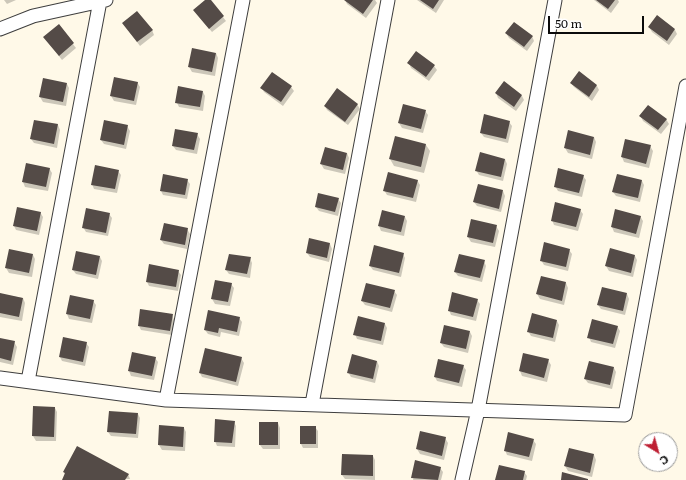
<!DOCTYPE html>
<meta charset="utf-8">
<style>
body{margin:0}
#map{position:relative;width:686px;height:480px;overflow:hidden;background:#fff9e8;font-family:Literata,serif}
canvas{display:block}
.north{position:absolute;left:638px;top:432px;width:40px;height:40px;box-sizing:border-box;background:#fff;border:1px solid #9d9d9d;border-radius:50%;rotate:143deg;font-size:11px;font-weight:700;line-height:16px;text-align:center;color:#0b0b0b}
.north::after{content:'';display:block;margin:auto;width:14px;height:18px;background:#be2034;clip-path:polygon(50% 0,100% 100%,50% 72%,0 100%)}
.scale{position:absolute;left:548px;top:16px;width:96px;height:18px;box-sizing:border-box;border:2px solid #0b0b0b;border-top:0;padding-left:5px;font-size:12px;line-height:14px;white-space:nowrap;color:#0b0b0b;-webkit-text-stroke:3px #fff;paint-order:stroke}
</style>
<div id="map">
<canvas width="686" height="480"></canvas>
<div class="north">С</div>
<div class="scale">50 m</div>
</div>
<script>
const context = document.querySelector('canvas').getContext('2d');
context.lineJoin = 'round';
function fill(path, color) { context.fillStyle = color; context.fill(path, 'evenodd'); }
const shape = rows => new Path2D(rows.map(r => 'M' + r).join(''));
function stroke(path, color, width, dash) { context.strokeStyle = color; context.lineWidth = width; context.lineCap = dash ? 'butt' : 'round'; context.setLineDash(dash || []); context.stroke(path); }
fill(shape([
 [4,0,16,0,7,4],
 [207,0,210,0,226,21,212,32,197,14],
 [345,0,375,0,377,3,366,18,347,4],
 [417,0,444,0,436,13],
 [594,0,618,0,619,2,611,13],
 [657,17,675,30,677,34,669,45,652,32,649,27],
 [123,23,152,30,154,35,140,46],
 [59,26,76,48,62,60,47,41],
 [506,33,532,36,534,41,527,51,509,38],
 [216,53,218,58,215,76,192,72,189,67],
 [409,63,434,66,437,70,429,81,411,68],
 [579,72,597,86,599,90,592,101,574,87,571,83],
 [137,82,140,87,136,105,114,101,111,96],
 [504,83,522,96,524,100,516,111,498,98,496,93],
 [67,84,69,88,66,106,43,102,40,97],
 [291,87,294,91,283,106,264,92,262,88],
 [203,92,205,96,203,111,179,107,177,103],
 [357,104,360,109,348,125,327,110,325,106],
 [425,111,428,115,423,133,402,128,399,123],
 [641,117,666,119,669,124,661,134,643,121],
 [35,121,58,125,60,130,57,148,34,143,31,139],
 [509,122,512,126,508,143,484,137,481,133],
 [127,126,130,131,126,149,104,144,101,140],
 [197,134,200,139,197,154,176,150,173,146],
 [594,137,596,142,592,159,568,153,565,148],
 [426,145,430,151,424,173,394,166,390,159],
 [650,146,653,151,649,168,624,162,622,157],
 [347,153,349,158,345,174,324,169,321,164],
 [505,159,507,164,503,181,479,175,476,170],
 [49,168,52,173,48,191,25,187,23,182],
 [118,171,121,175,117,193,94,189,92,184],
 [583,176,586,180,582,197,558,191,555,186],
 [187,180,190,184,187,199,163,195,161,191],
 [417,180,420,185,416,202,387,195,384,190],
 [642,181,644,185,640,202,616,196,613,192],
 [503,191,505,196,501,212,477,206,474,202],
 [338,199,341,203,338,216,319,211,316,207],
 [580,210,583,214,578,231,554,225,552,220],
 [40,212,43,217,39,235,16,230,14,226],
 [109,214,112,218,108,236,86,232,83,227],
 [640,216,643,221,639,238,614,232,612,227],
 [405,217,407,221,404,236,381,231,379,226],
 [496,226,499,231,495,247,471,242,468,237],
 [187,229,190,234,187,249,164,244,161,240],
 [310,239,330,244,332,249,329,262,310,257,307,253],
 [569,250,572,254,568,271,544,265,541,260],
 [403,254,405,258,401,277,373,270,370,266],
 [33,255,35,259,32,277,9,273,6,268],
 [635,256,637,260,633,277,609,271,606,266],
 [100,257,102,261,98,279,76,274,73,270],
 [250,258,252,263,250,278,229,274,226,270],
 [484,261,486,266,482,282,458,276,455,272],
 [178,271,181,275,178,291,149,286,147,282],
 [215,281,231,284,234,288,230,306,215,304,212,299],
 [566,283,568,288,564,305,540,299,537,294],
 [394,291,397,295,392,312,365,305,362,301],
 [0,294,23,298,25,303,22,321,0,317],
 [627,294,629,299,625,315,601,309,598,305],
 [70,296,93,301,96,305,92,323,69,319,67,314],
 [477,300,480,304,476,321,451,315,449,310],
 [172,315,174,320,172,335,141,330,139,326],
 [239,318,242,322,239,336,221,332,220,337,208,334,205,330],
 [557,321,559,325,555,342,531,336,528,331],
 [385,324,387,328,383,345,357,339,355,334],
 [617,326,620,331,615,348,591,342,589,337],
 [470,332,472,336,468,353,444,347,441,343],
 [0,339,14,342,17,347,13,365,0,362],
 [86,343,89,347,85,366,62,361,60,357],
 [133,353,155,358,158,362,154,380,131,376,129,371],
 [241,358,244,363,238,386,202,377,200,373],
 [548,360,551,365,547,382,522,376,520,371],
 [377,361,379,366,375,383,351,377,348,372],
 [463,366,466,370,462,387,437,381,435,377],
 [614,368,616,372,612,389,588,383,585,379],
 [34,407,55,408,57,412,56,441,36,441,33,436],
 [138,414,140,418,138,438,111,436,108,432],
 [234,422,236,426,235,447,217,446,215,441],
 [278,423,280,428,280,449,263,449,260,445],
 [160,426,184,428,186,432,185,451,162,450,159,445],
 [315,427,318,431,318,448,303,448,301,444],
 [445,438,448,443,444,460,420,454,417,449],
 [533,440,536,444,532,461,507,455,505,450],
 [594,455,596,460,592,477,568,471,565,466],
 [373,456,375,460,375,480,345,479,342,475],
 [416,462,440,468,443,472,441,480,413,480],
 [64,472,128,474,130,479,63,480,65,475],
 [524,472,527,476,526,480,497,480]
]), '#0003');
fill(shape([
 [205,0,211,0,224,16,209,29,193,10],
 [344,0,373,0,363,14],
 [420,0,439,0,433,9],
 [596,0,615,0,608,9],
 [137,11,153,30,137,42,122,23],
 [657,15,675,29,667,41,648,27],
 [514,22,533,36,524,47,505,33],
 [59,24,74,43,59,56,43,37],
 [192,48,216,53,212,72,188,67],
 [416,51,435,65,426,77,407,63],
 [579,71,597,85,589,97,570,83],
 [272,72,292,86,281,102,260,88],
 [114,77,138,82,134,101,110,96],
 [43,78,67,83,63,102,39,97],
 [504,81,522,95,514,107,495,93],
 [178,86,203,91,200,107,175,103],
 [337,88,358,104,345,122,324,106],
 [403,104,426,110,421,129,398,123],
 [648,105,667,119,658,130,639,116],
 [484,114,510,121,506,139,480,133],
 [34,120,58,124,54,144,30,139],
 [104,120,128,125,124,145,100,140],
 [175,129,198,133,194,150,172,146],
 [568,130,594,137,590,155,564,148],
 [395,136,426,144,421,167,389,159],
 [625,139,651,145,646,164,621,157],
 [325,147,347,153,343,170,320,164],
 [480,152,505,159,501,177,475,171],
 [26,163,50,168,46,187,22,182],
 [95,165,119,170,115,189,91,185],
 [558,168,584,175,579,193,554,187],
 [388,172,418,180,413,198,383,191],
 [163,174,188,179,185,195,160,191],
 [617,174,642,180,638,198,612,192],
 [478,184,503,190,499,209,473,202],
 [318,193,339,198,335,212,315,207],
 [555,202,581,209,576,227,551,221],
 [17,207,41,212,37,231,13,226],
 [86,208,110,213,106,233,82,228],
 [615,209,641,216,636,234,611,227],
 [382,210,405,216,401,232,378,226],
 [471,219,497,225,493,243,467,237],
 [164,223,188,228,185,245,160,240],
 [309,238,330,243,327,258,306,253],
 [544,242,570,249,566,267,540,261],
 [374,245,404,253,399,273,369,266],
 [610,248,635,255,631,273,605,266],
 [9,249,33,254,29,273,5,268],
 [76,251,100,256,96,275,72,270],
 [229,254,251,257,247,274,225,270],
 [459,254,485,260,480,278,454,272],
 [149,264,179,270,176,287,146,282],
 [541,276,566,282,562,301,536,294],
 [215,280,232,283,228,302,211,299],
 [366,283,395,290,390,308,361,301],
 [602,287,627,293,623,311,597,305],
 [452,292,478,299,473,317,448,311],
 [0,293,23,298,19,317,0,313],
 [70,295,94,300,90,319,66,314],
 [140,309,173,314,170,331,138,326],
 [208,310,240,317,237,332,219,328,218,333,204,330],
 [532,313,557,320,553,338,527,332],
 [358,316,385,323,381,341,353,335],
 [592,319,618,326,613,344,587,338],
 [444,325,470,331,466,349,440,343],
 [63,337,87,342,83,362,59,357],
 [0,338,15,341,11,361,0,358],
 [205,348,242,357,236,382,199,373],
 [132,352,156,357,152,376,128,371],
 [523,353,549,359,544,378,519,371],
 [352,354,377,361,373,379,347,373],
 [438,359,464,365,459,383,434,377],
 [589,361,614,367,610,385,584,379],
 [33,406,55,407,54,437,32,436],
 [109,411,138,413,136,434,107,432],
 [215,419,235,421,232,443,214,442],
 [259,422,278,422,278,445,259,445],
 [159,425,184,427,183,447,158,445],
 [300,426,316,426,316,444,300,444],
 [420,431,446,437,442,456,416,449],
 [508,432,534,439,529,457,504,451],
 [77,446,129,474,125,480,62,480,65,473,63,472],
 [569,448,594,454,590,473,564,466],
 [342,454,373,455,373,476,341,475],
 [415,460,441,467,438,480,411,478],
 [499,465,525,471,523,480,495,480],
 [562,472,588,479,588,480,561,480]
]), '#544b47');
const minor = shape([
 [0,29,33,16,106,0],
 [0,378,166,400,243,0],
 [28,381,100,1],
 [166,400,625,415,686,86],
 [312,404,388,0],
 [462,480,478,410,555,0]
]);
stroke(minor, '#3e3e3e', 15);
stroke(minor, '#fff', 13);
</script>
